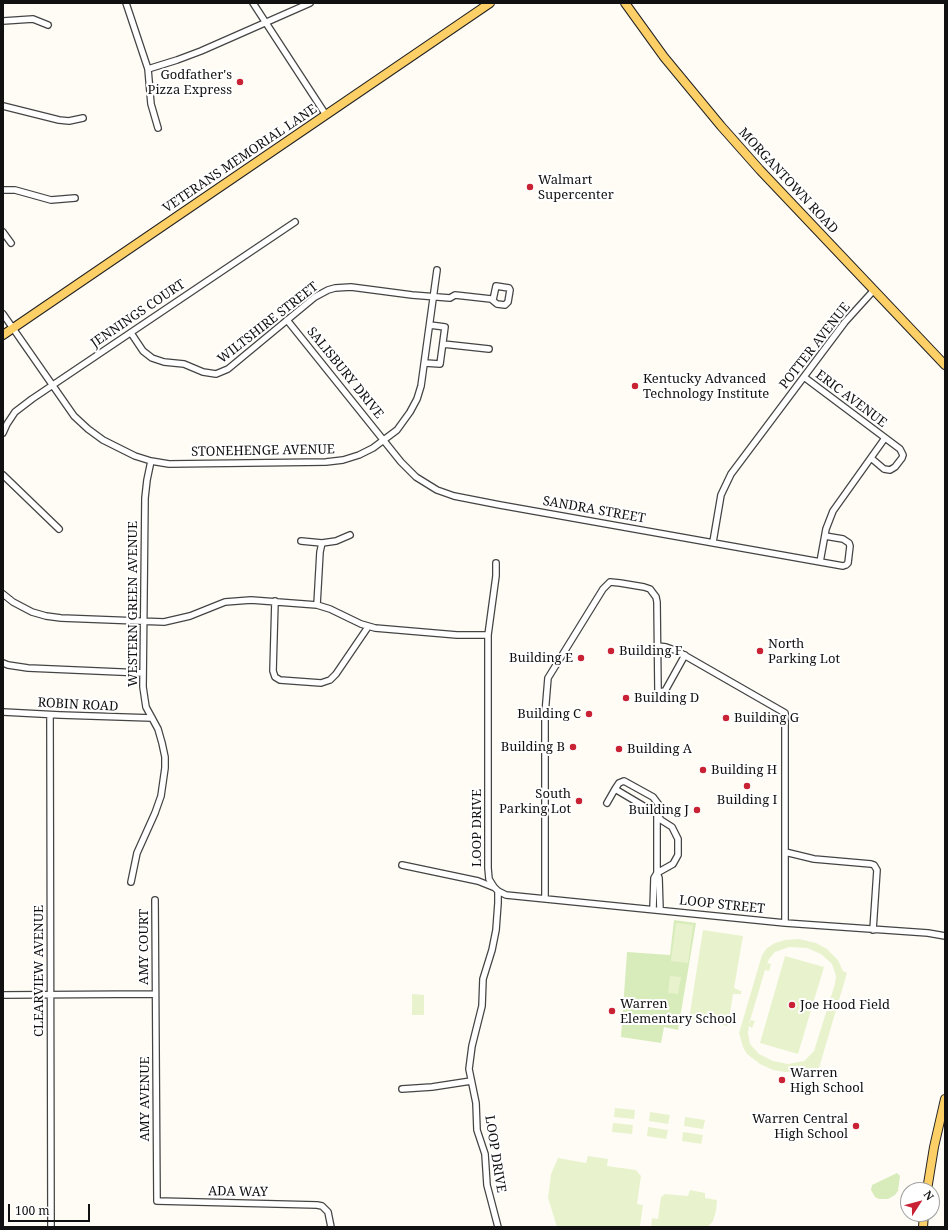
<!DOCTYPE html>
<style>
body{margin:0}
#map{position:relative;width:948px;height:1230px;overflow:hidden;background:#fffcf5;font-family:"Noto Serif",serif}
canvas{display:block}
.frame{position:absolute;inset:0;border:4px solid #111;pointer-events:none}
.north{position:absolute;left:900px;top:1182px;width:40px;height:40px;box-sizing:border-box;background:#fff;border:1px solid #a0a0a0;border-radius:50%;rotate:54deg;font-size:11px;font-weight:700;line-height:16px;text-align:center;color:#111}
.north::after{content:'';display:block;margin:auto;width:14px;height:18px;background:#c82234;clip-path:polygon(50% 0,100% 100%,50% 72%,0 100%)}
.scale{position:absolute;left:8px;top:1204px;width:82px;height:18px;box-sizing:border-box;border:2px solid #111;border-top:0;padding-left:5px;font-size:12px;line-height:14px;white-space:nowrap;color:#111;-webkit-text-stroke:3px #fff;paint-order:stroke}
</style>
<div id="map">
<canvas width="948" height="1230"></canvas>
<div class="frame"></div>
<div class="north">N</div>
<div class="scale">100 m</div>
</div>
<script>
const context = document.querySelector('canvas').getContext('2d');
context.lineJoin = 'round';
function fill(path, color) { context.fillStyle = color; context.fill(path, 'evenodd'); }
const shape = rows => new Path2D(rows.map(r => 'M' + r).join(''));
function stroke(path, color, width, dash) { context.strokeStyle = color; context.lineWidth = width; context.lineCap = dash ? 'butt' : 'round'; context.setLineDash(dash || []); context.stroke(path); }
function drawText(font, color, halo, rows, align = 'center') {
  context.font = font + ' "Noto Serif",serif'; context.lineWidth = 4; context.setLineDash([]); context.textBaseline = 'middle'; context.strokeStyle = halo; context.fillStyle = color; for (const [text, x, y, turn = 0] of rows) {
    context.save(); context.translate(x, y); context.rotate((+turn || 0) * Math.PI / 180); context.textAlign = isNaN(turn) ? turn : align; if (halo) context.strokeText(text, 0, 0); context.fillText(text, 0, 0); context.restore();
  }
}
fill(shape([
 [674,920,696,923,678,1030,664,1027,661,1043,621,1037,627,952,670,955],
 [897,1173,900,1176,898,1191,895,1195,888,1199,879,1199,875,1197,871,1190,872,1185]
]), '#d8ecbb');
fill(shape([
 [676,923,693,925,688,963,671,961],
 [703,930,743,936,734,988,741,991,741,994,733,994,728,1026,689,1019],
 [799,939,816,943,827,949,838,960,843,971,847,973,816,1078,796,1072,785,1072,773,1070,760,1064,747,1054,743,1047,739,1033,762,955,767,948,775,943,785,940],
 [789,947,807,948,821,954,832,964,836,976,835,984,814,1051,804,1061,788,1064,773,1061,759,1054,750,1044,748,1033,749,1026,752,1028,755,1021,751,1020,749,1024,765,970,769,971,771,964,768,963,766,967,769,959,775,952],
 [785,956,824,967,798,1054,760,1043],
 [670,976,681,977,678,994,668,993],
 [412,994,424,995,424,1015,412,1015],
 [615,1108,635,1110,634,1119,614,1117],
 [650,1112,670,1115,668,1124,649,1121],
 [685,1117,705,1120,703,1129,684,1126],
 [613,1123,633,1125,632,1134,612,1132],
 [648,1127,668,1130,666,1139,647,1136],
 [683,1132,703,1135,701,1144,682,1141],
 [588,1156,608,1159,607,1166,636,1170,641,1176,637,1204,643,1205,640,1226,557,1227,548,1198,551,1174,558,1158,586,1163],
 [690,1190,705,1193,705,1198,717,1200,716,1211,713,1221,708,1227,651,1227,652,1218,658,1219,661,1197,665,1194,688,1196]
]), '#e8f3ce');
const minor = shape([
 [126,3,148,69,151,104,158,128],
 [253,3,326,115],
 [3,21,33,19,48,25],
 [148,69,177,60,201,51,310,3],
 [3,106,59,120,69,121,83,118],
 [3,190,15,190,51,200,75,198],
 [3,232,11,243],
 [3,314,74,416,88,429,103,440,135,456,151,461,169,464,326,462,343,460,359,455,373,448,397,430,410,412,417,399,421,386,437,270],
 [287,320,401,462,416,477,437,490,454,496,500,505,843,566,846,565,848,563,850,546,849,543,843,539,825,536],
 [131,333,143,351,152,358,164,362,184,364,203,372,216,374,228,369,315,297,328,290,335,288,351,287,412,295,450,298,455,295,491,299,497,304,505,305,508,302,510,290,509,288,496,286,493,300],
 [443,344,489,349],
 [425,363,440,364,445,327,430,325],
 [804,377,900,449,903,455,902,458,895,467,890,470,884,469,871,458],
 [3,433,7,424,15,412,32,399,295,222],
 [3,475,59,529],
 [301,541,322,543],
 [713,542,721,495,731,474,845,322,874,290],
 [820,562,826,529,833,511,885,438],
 [496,563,496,576,488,635,488,868,489,879,494,887,498,891,506,895,785,923,928,933,945,936],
 [3,594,13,602,32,612,46,616,61,618,164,622,190,616,225,602,251,600,317,605,330,609,361,624,375,628,457,635,488,635],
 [275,601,273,671,275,677,280,680,321,683,330,680,336,674,368,627],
 [317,605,320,552,322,543,336,541,350,535],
 [658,646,666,647,677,651,785,713,785,923],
 [3,663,8,665,28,668,143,673],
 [3,712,60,715,152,718],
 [50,715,51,1227],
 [607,803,615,789,657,814,657,873,673,864,678,855,678,839,672,827,661,820,657,814,659,805,653,797,624,781,619,783,615,789],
 [785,852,814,859,871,864,874,865,877,870,873,930],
 [402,865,478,881,493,887],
 [131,882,137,853,155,813,161,796,165,768,165,757,162,743,158,729,146,707,143,687,145,498,147,480,151,461],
 [498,891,498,903,496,930,492,950,483,979,482,1006,472,1046,469,1069,476,1103,477,1130,485,1154,487,1185,498,1227],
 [545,899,545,714,548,678,603,589,610,582,620,583,644,587,650,589,656,597,657,602,658,690,659,692,665,691,685,655],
 [155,900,157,1201,317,1205,322,1206,328,1212,331,1227],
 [653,909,654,878,657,873,659,878,660,910],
 [3,995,155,994],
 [402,1089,432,1087,471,1081]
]);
const primary = shape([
 [625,3,664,57,721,126,760,170,945,365],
 [3,335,490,3],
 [927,1190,934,1147,945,1099],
 [923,1227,924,1214]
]);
stroke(minor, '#444', 8);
stroke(primary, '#222', 10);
stroke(minor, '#fff', 5.5);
stroke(primary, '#fdcf67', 8);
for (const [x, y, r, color] of [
 [240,82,4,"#c82234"],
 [530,187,4,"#c82234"],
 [635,386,4,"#c82234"],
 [611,651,4,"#c82234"],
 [760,651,4,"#c82234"],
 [581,658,4,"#c82234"],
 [626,698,4,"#c82234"],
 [589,714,4,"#c82234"],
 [726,718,4,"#c82234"],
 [573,747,4,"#c82234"],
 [619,749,4,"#c82234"],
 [703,770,4,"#c82234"],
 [747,786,4,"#c82234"],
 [579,801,4,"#c82234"],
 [697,810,4,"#c82234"],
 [792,1005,4,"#c82234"],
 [612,1011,4,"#c82234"],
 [782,1080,4,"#c82234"],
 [856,1126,4,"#c82234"]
]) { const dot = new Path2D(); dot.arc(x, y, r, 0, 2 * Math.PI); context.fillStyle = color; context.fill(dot); stroke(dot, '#fff', 1.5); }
drawText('13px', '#111', '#fff', [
 ["Godfather's",232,75,"right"],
 ["Pizza Express",232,90,"right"],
 ["Walmart",538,180],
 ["Supercenter",538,195],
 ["Kentucky Advanced",643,379],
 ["Technology Institute",643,394],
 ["North",768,644],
 ["Parking Lot",768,659],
 ["Building F",619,651],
 ["Building E",573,658,"right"],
 ["Building D",634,698],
 ["Building C",581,714,"right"],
 ["Building G",734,718],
 ["Building B",565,747,"right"],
 ["Building A",627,749],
 ["Building H",711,770],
 ["South",571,794,"right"],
 ["Parking Lot",571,809,"right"],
 ["Building I",747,800,"center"],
 ["Building J",689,810,"right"],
 ["Warren",620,1004],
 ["Elementary School",620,1019],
 ["Joe Hood Field",800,1005],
 ["Warren",790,1073],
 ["High School",790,1088],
 ["Warren Central",848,1119,"right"],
 ["High School",848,1134,"right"]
], 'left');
drawText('13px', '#111', '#fff', [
 ["VETERANS MEMORIAL LANE",240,159,-34],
 ["MORGANTOWN ROAD",788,181,47],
 ["JENNINGS COURT",138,314,-34],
 ["WILTSHIRE STREET",268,323,-38],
 ["POTTER AVENUE",815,346,-52],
 ["SALISBURY DRIVE",345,373,51],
 ["ERIC AVENUE",851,399,37],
 ["STONEHENGE AVENUE",263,451,-1],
 ["SANDRA STREET",594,510,10],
 ["WESTERN GREEN AVENUE",133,604,-90],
 ["ROBIN ROAD",78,705,3],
 ["LOOP DRIVE",477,828,-90],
 ["LOOP STREET",722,905,6],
 ["AMY COURT",144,947,-90],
 ["CLEARVIEW AVENUE",39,971,-90],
 ["AMY AVENUE",145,1099,-90],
 ["LOOP DRIVE",495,1154,81],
 ["ADA WAY",238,1192,1]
]);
</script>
